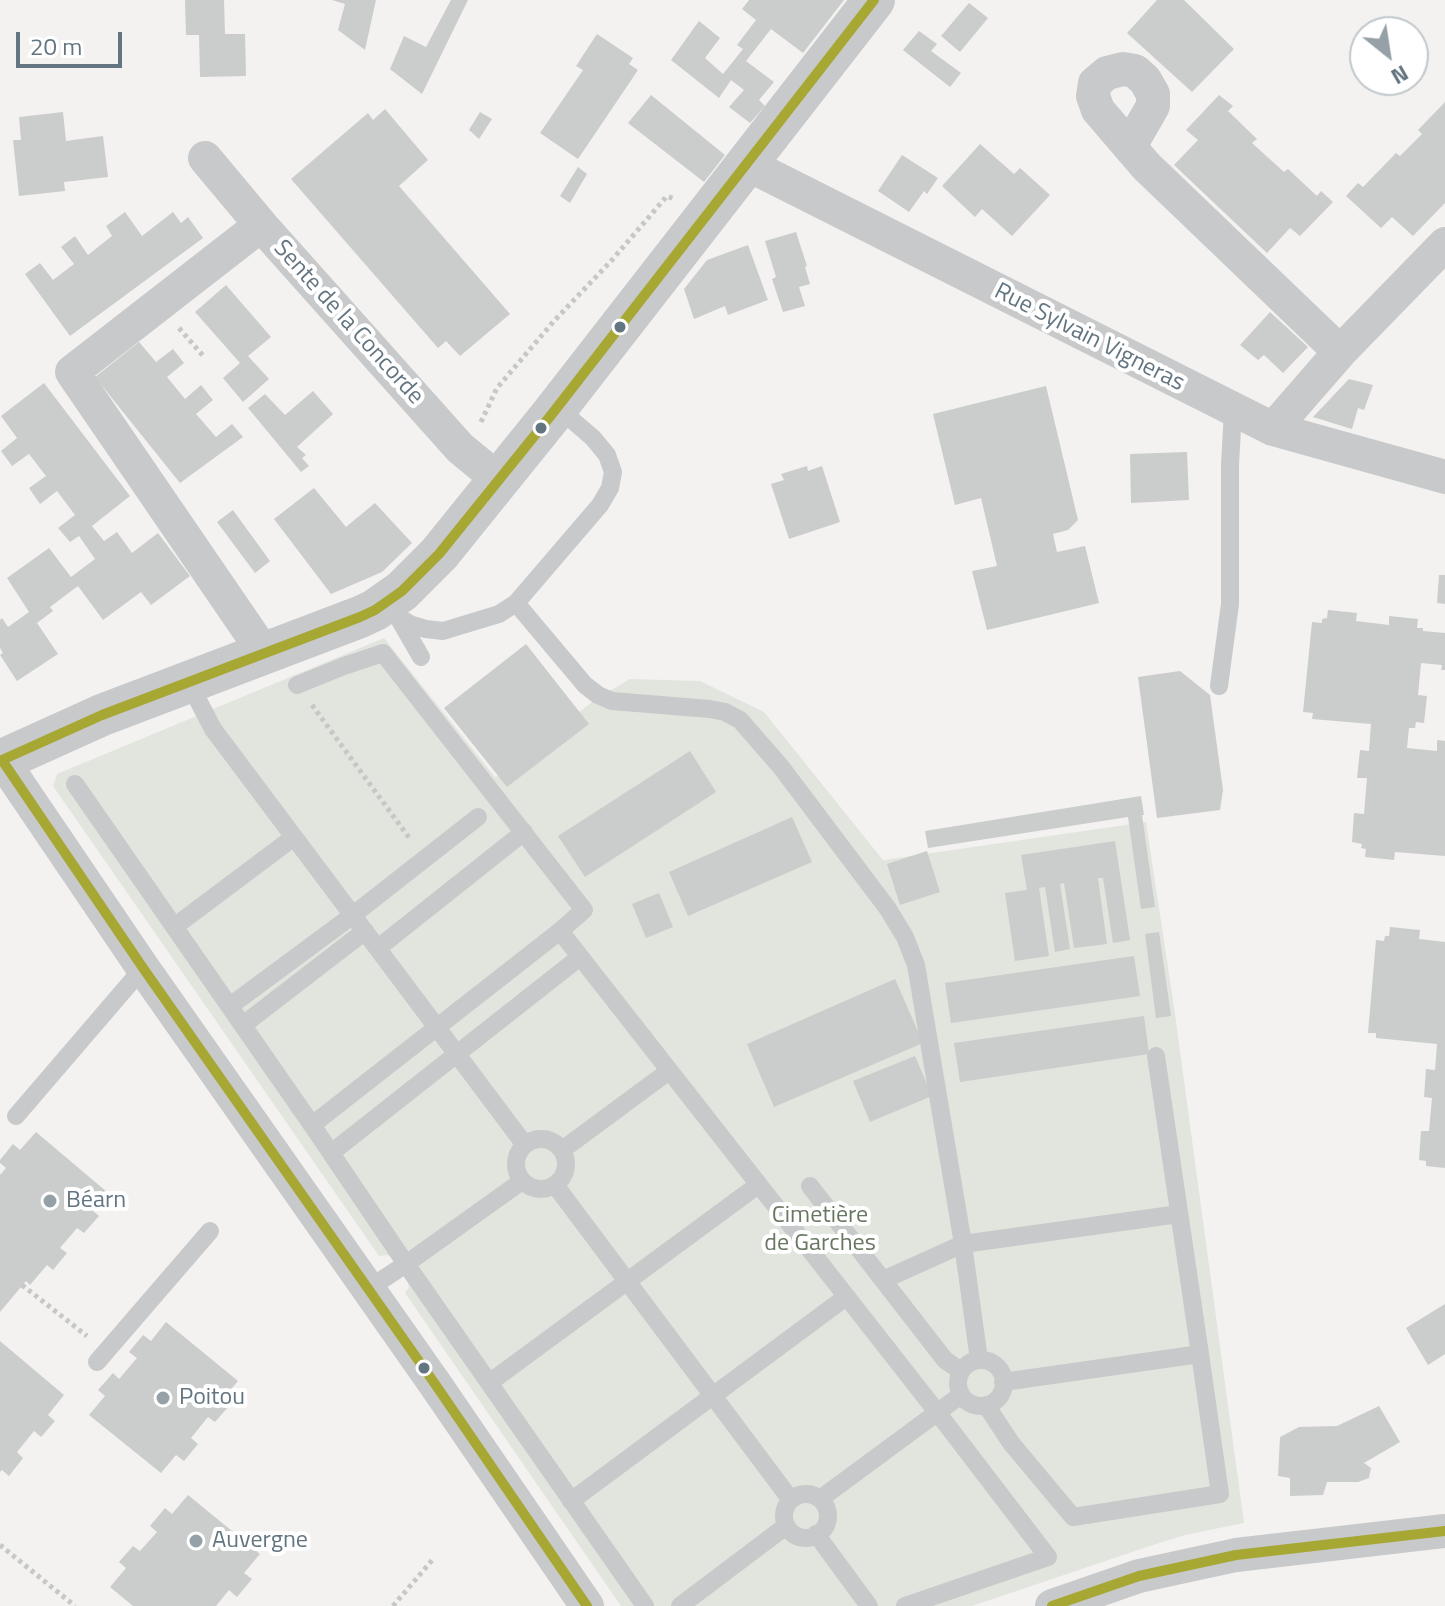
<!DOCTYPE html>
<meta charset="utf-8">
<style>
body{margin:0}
#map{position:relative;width:1445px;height:1606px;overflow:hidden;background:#f3f2f0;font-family:"Titillium Web",sans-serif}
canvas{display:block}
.north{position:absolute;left:1349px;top:16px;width:80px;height:80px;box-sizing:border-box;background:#fff;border:2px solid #c1c8cc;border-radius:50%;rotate:150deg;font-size:22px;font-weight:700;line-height:32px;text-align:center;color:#637580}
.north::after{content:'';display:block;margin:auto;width:28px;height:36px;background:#95a1a7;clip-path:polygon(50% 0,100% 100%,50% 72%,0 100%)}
.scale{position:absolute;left:16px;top:32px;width:106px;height:36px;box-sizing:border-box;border:4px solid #637580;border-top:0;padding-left:10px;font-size:24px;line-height:28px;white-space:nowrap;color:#637580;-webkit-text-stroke:6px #fff;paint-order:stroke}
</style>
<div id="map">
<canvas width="1445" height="1606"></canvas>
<div class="north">N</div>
<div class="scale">20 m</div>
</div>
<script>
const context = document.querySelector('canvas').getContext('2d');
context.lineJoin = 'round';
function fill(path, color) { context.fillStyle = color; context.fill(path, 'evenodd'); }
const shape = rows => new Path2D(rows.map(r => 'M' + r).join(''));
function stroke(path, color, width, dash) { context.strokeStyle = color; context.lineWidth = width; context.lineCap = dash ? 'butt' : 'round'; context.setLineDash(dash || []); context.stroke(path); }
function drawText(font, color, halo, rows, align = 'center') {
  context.font = font + ' "Titillium Web",sans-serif'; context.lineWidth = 8; context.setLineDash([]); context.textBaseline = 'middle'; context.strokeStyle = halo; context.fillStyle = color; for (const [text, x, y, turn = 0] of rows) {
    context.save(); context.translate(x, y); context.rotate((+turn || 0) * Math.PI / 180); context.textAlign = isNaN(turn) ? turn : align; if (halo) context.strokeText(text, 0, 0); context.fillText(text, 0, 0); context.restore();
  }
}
fill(shape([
 [384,638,495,777,596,699,630,679,700,681,764,712,883,860,1146,822,1174,1007,1244,1523,1185,1535,1153,1545,972,1606,621,1606,405,1293,409,1287,407,1279,395,1258,386,1255,379,1256,53,786,57,774]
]), '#e2e5de');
fill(shape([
 [185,0,224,0,225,34,245,34,246,76,200,77,199,35,186,35],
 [332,0,376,0,365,50,338,30,345,4],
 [451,0,468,0,422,94,390,69,404,36,426,47],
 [749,0,844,0,803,53,771,29,746,61,774,82,759,100,765,106,750,123,729,107,744,90,731,80,719,98,671,60,699,21,720,38,705,58,723,74,743,49,737,45,756,20,742,9],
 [1157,0,1184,0,1234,49,1192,92,1127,33],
 [969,3,988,18,960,52,941,36],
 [919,31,937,44,931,51,961,73,950,87,903,50],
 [597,34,633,58,629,64,638,70,578,159,540,133,583,70,576,66],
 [651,95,725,155,704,182,628,123],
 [1219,95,1233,106,1228,111,1257,139,1252,143,1284,172,1288,169,1317,196,1321,191,1333,202,1300,236,1290,228,1267,253,1174,165,1198,140,1186,130],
 [1445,102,1445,203,1413,236,1392,217,1381,228,1346,196,1358,183,1363,187,1396,153,1400,156,1422,134,1418,130],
 [385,109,428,160,399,186,510,314,460,356,446,341,438,348,291,179,368,113,373,120],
 [63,112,66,141,103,136,108,177,64,182,65,191,19,196,13,140,21,140,19,117],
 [480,112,492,119,479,139,469,130],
 [980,144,1014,174,1020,168,1050,195,1012,236,982,209,975,217,942,186],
 [902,155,938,178,927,194,924,191,909,212,878,191],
 [578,167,587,174,570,203,560,196],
 [125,212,142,236,173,212,181,223,188,217,203,238,70,336,25,274,40,263,53,280,74,264,61,247,75,236,88,255,112,236,106,226],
 [796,232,807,266,805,267,810,284,799,287,805,306,783,312,772,279,776,277,765,241],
 [748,245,768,300,728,315,725,306,694,319,684,289,707,260],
 [226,285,271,337,248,356,269,379,243,402,223,378,240,363,195,312],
 [1270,312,1308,347,1283,373,1264,355,1258,360,1240,345],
 [139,342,156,362,173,349,184,363,167,377,185,399,201,385,213,400,196,414,216,437,232,424,243,437,180,483,95,377],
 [1349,379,1373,385,1364,410,1358,408,1352,429,1313,417],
 [44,383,130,496,92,526,104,541,117,532,132,553,158,533,190,576,151,605,141,592,103,620,78,586,50,607,53,611,37,623,58,654,17,681,0,655,3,653,0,648,0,620,2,618,8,627,29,612,7,578,49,548,71,577,95,559,79,536,70,542,58,528,75,515,57,491,40,504,29,488,46,476,29,454,12,466,1,451,17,438,1,416],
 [1046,386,1078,520,1068,530,1053,534,1057,552,1085,546,1099,603,987,630,972,571,997,566,981,498,955,505,933,414],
 [313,391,333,414,297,447,306,455,302,458,309,466,301,472,248,408,265,394,285,415],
 [1187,452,1189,500,1131,503,1130,454],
 [807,466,808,471,822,466,840,522,789,539,771,484,784,480,781,474],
 [314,488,346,527,375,503,412,543,382,572,331,594,274,519],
 [233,510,270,561,255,573,217,522],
 [1439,575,1445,575,1445,604,1437,603],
 [1328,610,1357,613,1356,621,1389,625,1389,616,1418,619,1417,628,1423,628,1423,631,1445,633,1445,670,1441,670,1442,665,1421,663,1418,695,1427,696,1424,723,1416,722,1415,728,1409,728,1407,748,1437,751,1437,740,1445,741,1445,856,1395,852,1394,860,1365,857,1366,849,1361,848,1362,844,1352,842,1354,813,1364,814,1367,778,1357,778,1360,750,1369,751,1371,724,1312,719,1313,713,1303,712,1312,622,1322,623,1322,619,1327,618],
 [526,644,589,724,507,787,444,708],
 [1180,671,1210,695,1223,790,1220,810,1157,818,1138,677],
 [690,751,716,792,585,877,558,836],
 [1141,796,1144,815,1142,815,1155,907,1141,909,1128,817,928,848,925,831],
 [792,817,812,862,688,916,669,872],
 [1115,841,1130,940,1113,943,1103,878,1098,878,1107,944,1074,948,1064,883,1060,884,1070,949,1055,952,1045,887,1039,888,1049,956,1015,961,1005,893,1027,890,1021,855],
 [927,851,940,892,900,905,887,864],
 [659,893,673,927,646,938,632,904],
 [1390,927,1420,930,1419,939,1445,942,1445,1168,1426,1166,1426,1161,1419,1160,1421,1131,1429,1131,1432,1098,1424,1097,1426,1069,1435,1070,1437,1044,1376,1038,1376,1033,1368,1033,1376,940,1384,941,1385,936,1389,936],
 [1159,932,1171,1016,1156,1018,1145,934],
 [1134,956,1140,996,951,1023,945,983],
 [895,979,923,1043,774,1107,747,1044],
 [1144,1016,1149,1054,960,1082,954,1043],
 [915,1056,932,1096,870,1122,853,1081],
 [36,1132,107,1192,92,1210,99,1216,84,1233,77,1228,60,1248,67,1253,53,1270,47,1265,30,1285,26,1281,0,1312,0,1175,6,1168,0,1163,0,1160,13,1144,20,1150],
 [1445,1304,1445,1354,1428,1365,1406,1328],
 [166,1322,238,1381,222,1400,229,1406,215,1422,208,1417,191,1438,198,1444,184,1461,176,1455,161,1473,89,1415,105,1396,98,1390,113,1373,119,1379,137,1358,129,1352,143,1335,151,1341],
 [0,1341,64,1395,48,1415,55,1421,41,1437,34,1431,17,1452,23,1458,9,1476,2,1470,0,1472],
 [1379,1406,1400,1442,1364,1463,1371,1468,1369,1478,1358,1482,1327,1482,1323,1495,1290,1496,1290,1478,1278,1476,1280,1437,1299,1427,1337,1426],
 [188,1495,260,1554,244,1573,252,1579,237,1597,229,1590,216,1606,133,1606,110,1587,126,1568,119,1562,133,1546,140,1551,157,1532,150,1526,165,1508,172,1514]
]), '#cbcccc');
stroke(shape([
 [179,328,205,358],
 [481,422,497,388,554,321,612,260,667,196,674,199],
 [312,705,410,839],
 [22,1285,87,1336],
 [0,1545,75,1606],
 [393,1606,434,1558]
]), '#c6c7c7', 5, [4, 4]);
stroke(shape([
 [387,603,398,617,412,625,426,629,443,631,499,614,516,603,600,505,610,488,613,472,607,455,593,438,557,407],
 [516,603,585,685,598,695,612,701,710,709,725,712,740,720,781,767,888,909,905,937,916,965,963,1244,979,1360],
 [398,617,421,657],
 [188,681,213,729,525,1145],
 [297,685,344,666,383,653,584,910,560,931,312,1125,406,1264,522,1181],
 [1219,686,1230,604,1230,465,1233,410],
 [75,784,312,1125],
 [174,927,294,837],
 [560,931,937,1412,1048,1557,905,1606],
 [378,948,524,832],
 [230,1006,353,915,478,817],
 [243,1025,365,931],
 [16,1116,143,968],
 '516 1164a25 25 0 1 1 50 0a25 25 0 1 1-50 0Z',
 [562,1150,669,1071],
 [331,1153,580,957],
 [555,1185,791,1500],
 [810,1186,945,1360,961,1371],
 [883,1280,963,1244,1179,1214],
 [368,1289,406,1264,645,1606],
 '958 1383a23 23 0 1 1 46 0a23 23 0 1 1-46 0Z',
 [97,1362,210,1231],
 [1003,1382,1200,1354,1156,1056],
 [489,1383,758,1185],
 [986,1405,1011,1443,1073,1517,1220,1494,1200,1354],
 '784 1516a22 22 0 1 1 44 0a22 22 0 1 1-44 0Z',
 [820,1499,961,1395],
 [571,1501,846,1297],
 [816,1534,869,1606],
 [680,1606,786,1526]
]), '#c8c9ca', 18);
stroke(shape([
 [1130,146,1153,106,1153,94,1145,80,1135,71,1123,69,1107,73,1095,83,1093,96,1098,110,1146,166,1340,352],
 [205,158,261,225,460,448,499,480],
 [747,164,1273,429,1445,477],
 [1273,429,1340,352,1445,244],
 [254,638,72,372,261,225],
 [2,760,143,968,435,1384,587,1606],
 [1052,1606,1139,1576,1236,1555,1445,1531]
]), '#c8c9ca', 34);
stroke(shape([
 [0,761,102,715,360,617,375,610,402,591,439,554,552,414,874,0]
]), '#c8c9ca', 42);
stroke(shape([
 [2,760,102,715,360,617,375,610,402,591,439,554,552,414,874,0],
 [2,760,143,968,435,1384,587,1606],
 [1052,1606,1139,1576,1236,1555,1445,1531]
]), '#a7a733', 10);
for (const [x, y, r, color] of [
 [620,327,7,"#637580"],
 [541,428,7,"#637580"],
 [50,1201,8,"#95a1a7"],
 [424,1368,7,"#637580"],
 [163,1398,8,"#95a1a7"],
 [196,1541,8,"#95a1a7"]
]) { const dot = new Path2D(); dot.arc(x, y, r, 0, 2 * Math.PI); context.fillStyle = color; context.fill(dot); stroke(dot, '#fff', 3); }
drawText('24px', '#637580', '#fff', [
 ["Sente de la Concorde",348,323,48],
 ["Rue Sylvain Vigneras",1089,338,27]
]);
drawText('24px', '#637580', '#fff', [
 ["Béarn",66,1201],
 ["Poitou",179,1398],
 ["Auvergne",212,1541]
], 'left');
drawText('24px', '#687762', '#fff', [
 ["Cimetière",820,1216],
 ["de Garches",820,1244]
]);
</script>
